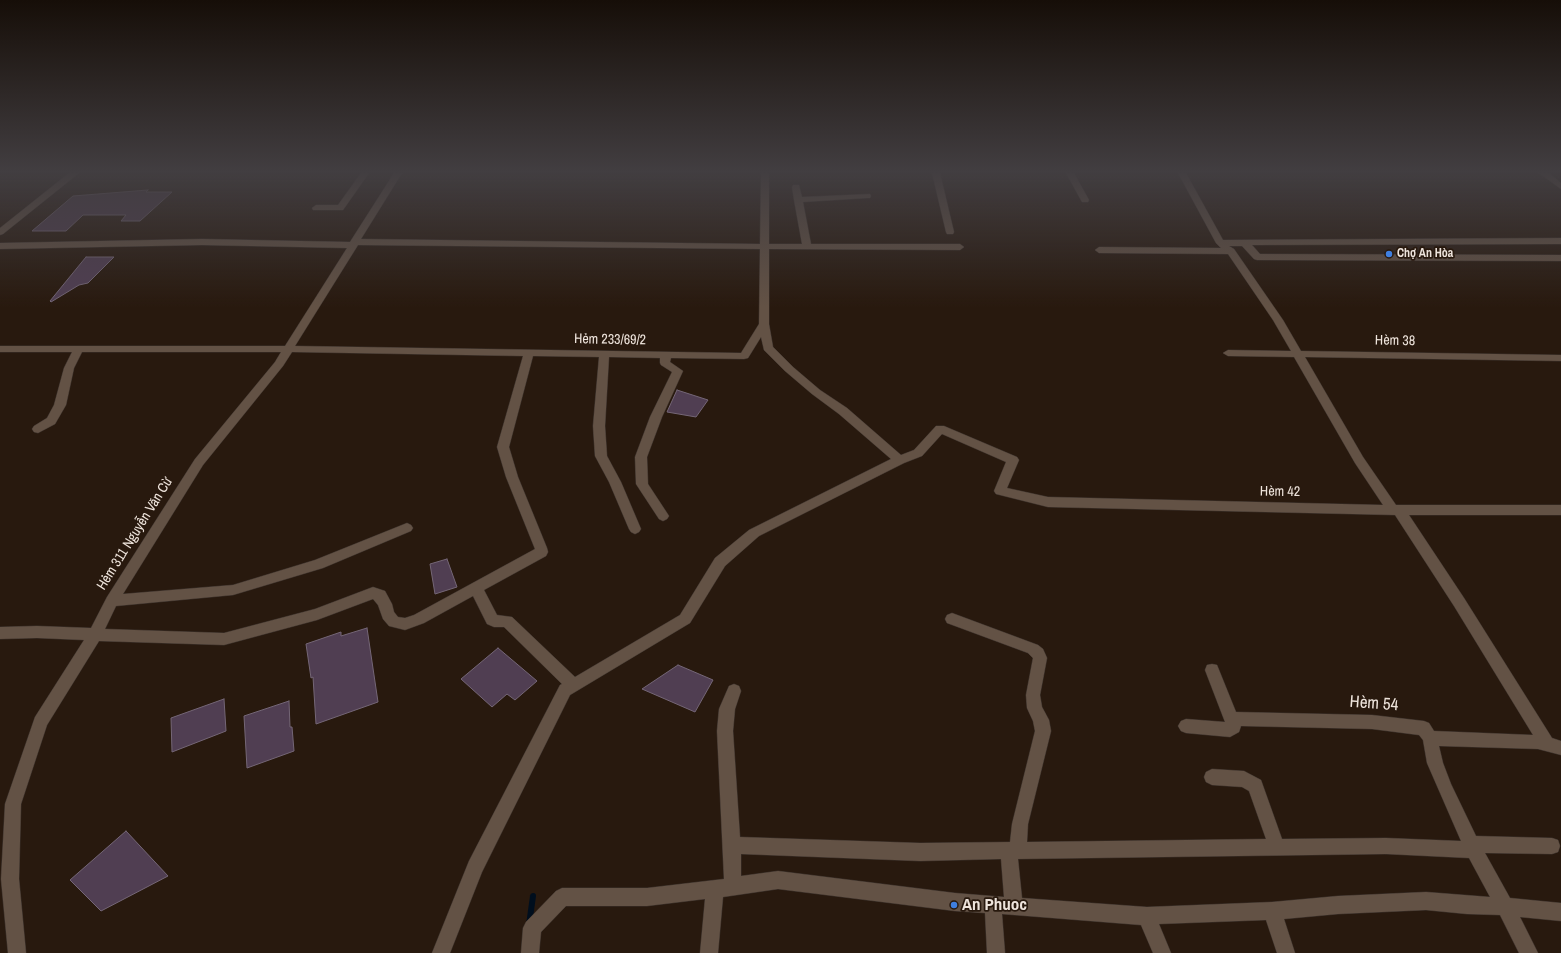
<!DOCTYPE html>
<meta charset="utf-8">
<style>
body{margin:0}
canvas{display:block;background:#28190e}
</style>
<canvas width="1561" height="953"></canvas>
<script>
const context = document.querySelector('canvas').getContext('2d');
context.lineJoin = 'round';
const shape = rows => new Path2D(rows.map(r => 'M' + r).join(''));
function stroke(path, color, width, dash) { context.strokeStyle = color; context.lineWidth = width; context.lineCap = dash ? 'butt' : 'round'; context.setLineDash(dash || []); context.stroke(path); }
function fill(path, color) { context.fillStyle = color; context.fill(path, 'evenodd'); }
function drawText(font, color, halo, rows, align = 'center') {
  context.font = font + ' "Archivo Narrow",sans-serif'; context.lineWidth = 3.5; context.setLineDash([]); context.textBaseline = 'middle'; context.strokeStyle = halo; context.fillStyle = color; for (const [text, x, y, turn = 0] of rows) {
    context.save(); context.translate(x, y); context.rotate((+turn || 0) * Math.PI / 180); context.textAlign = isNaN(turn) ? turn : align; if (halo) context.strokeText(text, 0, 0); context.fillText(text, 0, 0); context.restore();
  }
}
stroke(shape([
 [529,925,533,896]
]), '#000e1d', 6);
const building = shape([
 [148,190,146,192,172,192,140,221,121,221,126,215,83,215,66,231,32,231,73,196,148,190],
 [86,257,114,257,88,283,79,285,51,302,50,301,86,257],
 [677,390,708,400,696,417,667,412,677,390],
 [447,559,457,587,435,594,430,564,447,559],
 [367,628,378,702,316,724,313,677,311,678,306,644,341,632,341,636,367,628],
 [498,648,537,681,515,700,507,694,492,707,461,679,498,648],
 [678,665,713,680,695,712,642,689,678,665],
 [224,699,226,731,172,752,171,718,224,699],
 [289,701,290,727,292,727,294,751,247,768,244,716,289,701],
 [126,831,168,876,101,911,70,880,126,831]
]);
fill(building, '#503e52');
stroke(building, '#746676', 1);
const minor = shape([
 [69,173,79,173,3,234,0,235,0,228,69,173],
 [361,173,369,173,343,210,313,210,312,208,316,205,338,205,361,173],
 [394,173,402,173,361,239,760,244,761,173,769,173,769,244,802,244,794,200,792,187,793,185,799,185,802,197,870,194,871,196,870,198,867,198,803,202,811,244,960,244,964,247,960,250,769,249,769,324,773,347,793,367,820,390,847,408,901,455,914,450,936,426,944,426,1017,457,1019,460,1007,488,1048,497,1383,505,1355,463,1294,357,1228,356,1223,353,1228,350,1291,351,1273,320,1228,254,1099,253,1095,250,1099,247,1221,248,1216,243,1178,173,1186,173,1223,240,1561,238,1561,244,1252,245,1260,254,1561,255,1561,261,1257,260,1254,259,1242,246,1229,246,1234,249,1283,320,1301,351,1561,355,1561,361,1305,357,1363,457,1396,505,1561,505,1561,515,1409,515,1464,598,1552,738,1561,741,1561,755,1538,749,1439,746,1443,763,1451,784,1476,836,1552,838,1558,840,1560,846,1558,852,1552,854,1485,853,1510,898,1561,903,1561,921,1520,917,1538,953,1519,953,1500,915,1467,914,1426,910,1338,914,1284,919,1295,953,1277,953,1266,920,1159,924,1171,953,1153,953,1141,925,1002,914,1005,953,987,953,985,913,955,911,778,889,723,897,718,953,700,953,705,899,647,906,566,906,541,932,539,953,521,953,523,928,526,922,556,891,562,888,647,888,724,879,717,731,719,709,729,686,734,684,739,686,741,691,735,709,733,731,740,837,920,843,1010,842,1012,824,1035,731,1033,721,1027,708,1026,695,1033,658,1028,653,947,623,945,619,947,615,952,613,1038,645,1043,649,1047,658,1040,695,1042,707,1049,720,1051,731,1028,824,1027,842,1266,839,1249,791,1242,787,1212,785,1206,782,1204,777,1206,772,1212,769,1244,771,1261,780,1282,839,1386,838,1461,841,1427,763,1423,740,1419,735,1372,729,1241,726,1239,732,1230,737,1186,733,1181,731,1178,726,1181,721,1186,719,1225,722,1205,670,1207,665,1212,664,1217,665,1236,712,1372,715,1424,721,1429,723,1434,731,1533,735,1454,606,1395,515,1048,507,996,494,994,491,1006,462,942,434,922,456,904,463,759,536,725,566,690,623,570,695,482,872,450,953,432,953,469,861,560,685,562,684,504,627,494,627,487,624,473,596,424,623,405,630,389,626,383,619,378,605,373,599,317,620,224,645,99,641,47,725,21,804,19,879,26,953,8,953,1,879,5,804,35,717,84,640,37,638,0,639,0,627,37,626,91,628,107,597,195,459,275,362,281,352,82,352,74,368,66,405,55,424,38,433,34,432,32,429,34,426,47,418,54,405,64,368,72,352,0,352,0,346,285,346,347,248,202,245,0,249,0,243,202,239,350,242,394,173],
 [358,245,760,249,759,324,741,353,295,346,358,245],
 [761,337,764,350,785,371,812,394,839,414,891,459,749,530,715,558,680,615,575,677,512,617,497,615,484,590,546,556,548,552,547,548,518,477,509,447,533,356,599,357,593,426,595,456,609,482,629,529,631,532,635,534,639,532,641,529,621,482,607,456,605,426,609,357,660,358,660,363,661,365,672,372,650,417,635,457,636,484,659,519,663,521,667,519,669,516,648,484,647,457,662,417,683,371,670,362,671,358,744,359,748,358,761,337],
 [292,352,523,356,497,447,506,477,535,549,414,615,405,618,398,617,394,612,392,604,385,591,373,587,315,609,224,633,105,629,116,606,233,595,323,568,411,531,413,528,411,525,407,523,315,560,233,585,123,594,203,465,283,366,292,352],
 [741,854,920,861,1001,859,1004,897,955,893,778,871,741,876,741,854],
 [1386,854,1469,858,1490,897,1426,892,1338,896,1272,902,1147,907,1022,898,1018,859,1386,854],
 [932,173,940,173,954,232,953,234,947,234,946,232,932,173],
 [1066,173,1074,173,1089,200,1088,202,1082,202,1066,173],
 [1539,173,1549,173,1561,183,1561,189,1539,173]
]);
stroke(minor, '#3c322c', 1);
fill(minor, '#635245');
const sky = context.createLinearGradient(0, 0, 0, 307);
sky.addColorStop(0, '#160e08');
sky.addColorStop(0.56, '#423e41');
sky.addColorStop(1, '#423e4100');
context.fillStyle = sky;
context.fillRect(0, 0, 1561, 307);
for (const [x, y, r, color] of [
 [1389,254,4,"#3f7fe0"],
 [954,905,4,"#3f7fe0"]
]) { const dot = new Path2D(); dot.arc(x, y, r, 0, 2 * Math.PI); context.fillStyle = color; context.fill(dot); stroke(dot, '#28190e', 1.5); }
drawText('bold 12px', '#eee4dc', '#28190e', [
 ["Chợ An Hòa",1397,254]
], 'left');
drawText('14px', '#eee4dc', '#28190e', [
 ["Hẻm 233/69/2",610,340,1],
 ["Hèm 38",1395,341,1],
 ["Hèm 42",1280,492,1],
 ["Hẻm 311 Nguyễn Văn Cừ",135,534,-58]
]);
drawText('17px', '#eee4dc', '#28190e', [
 ["Hèm 54",1374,704,4]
]);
drawText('bold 17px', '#eee4dc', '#28190e', [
 ["An Phuoc",962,905]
], 'left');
</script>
